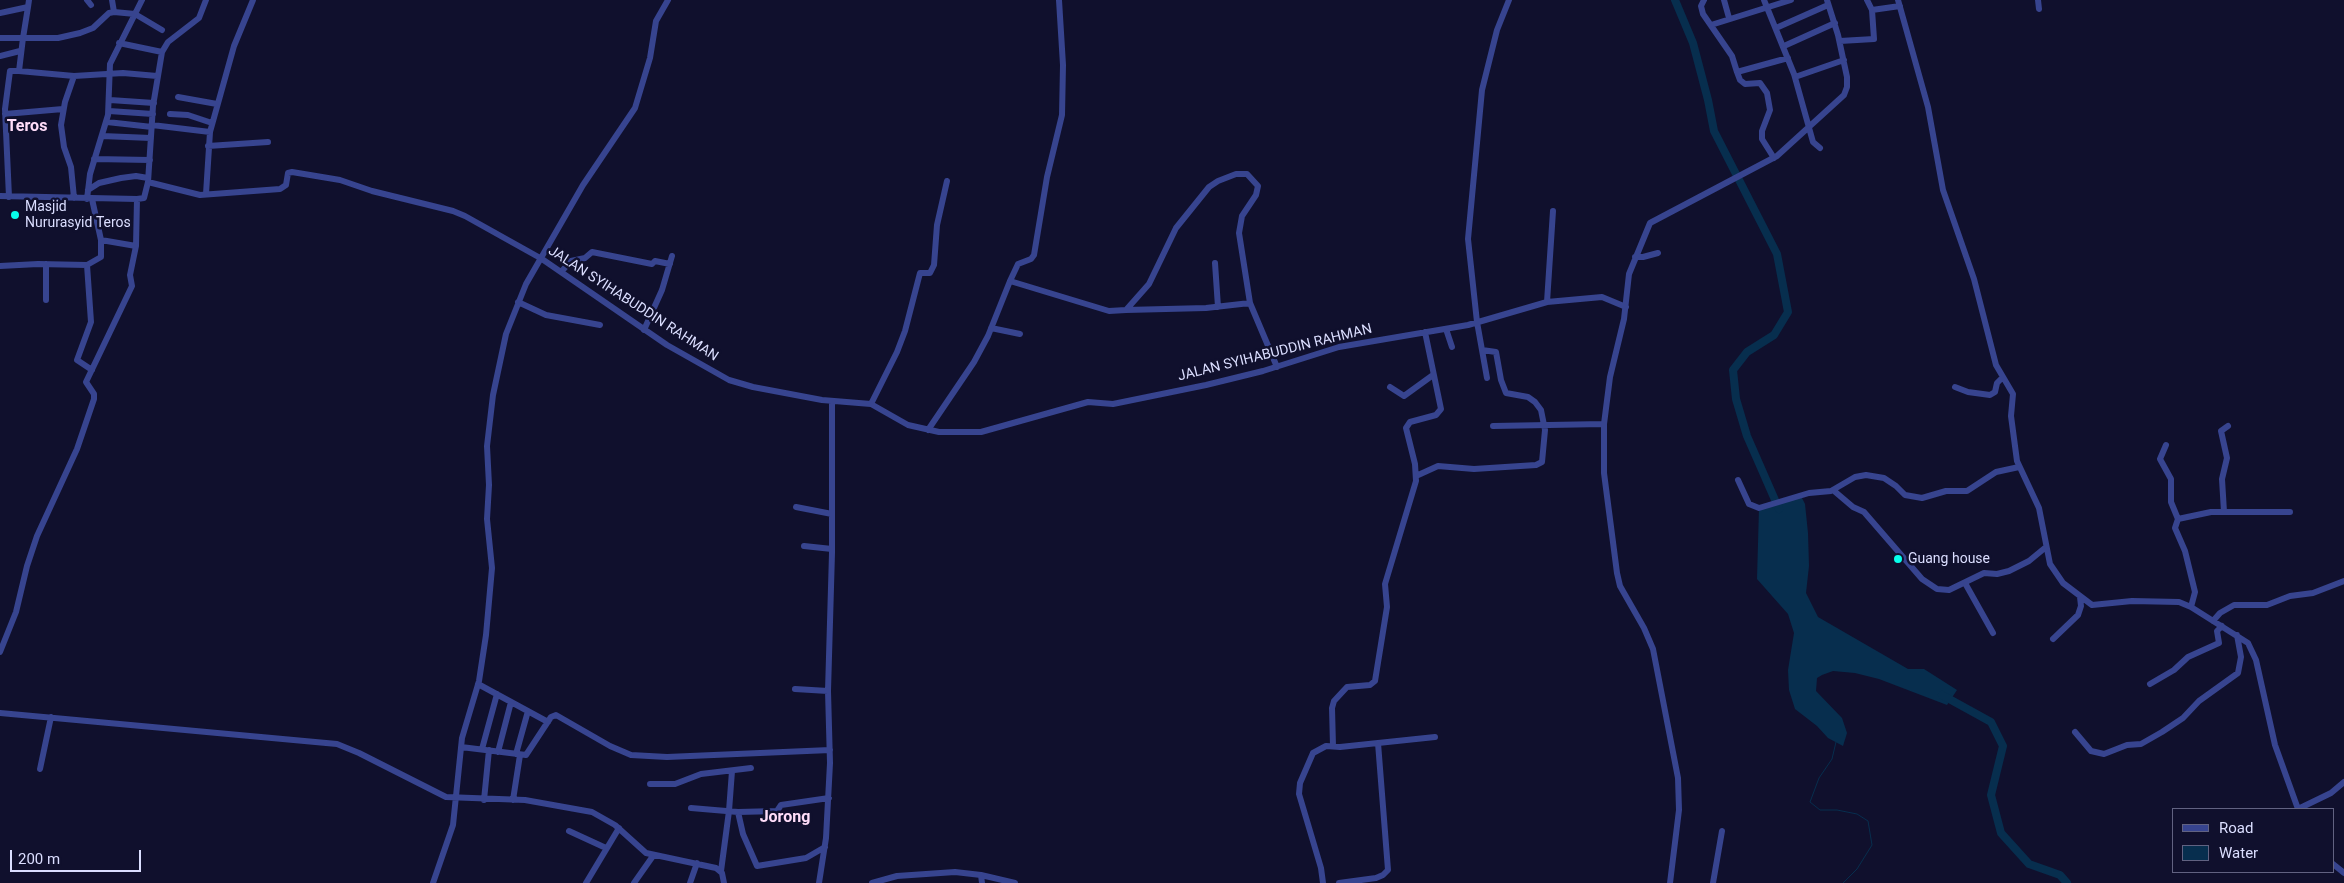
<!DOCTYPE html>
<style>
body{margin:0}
#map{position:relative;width:2344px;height:883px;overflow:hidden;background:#10102d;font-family:Roboto,sans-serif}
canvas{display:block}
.legend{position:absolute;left:2172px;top:808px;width:162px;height:65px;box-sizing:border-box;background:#10102d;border:1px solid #616281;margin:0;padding:6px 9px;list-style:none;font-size:15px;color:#dbdeff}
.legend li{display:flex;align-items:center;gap:10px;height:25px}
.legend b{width:25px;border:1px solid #616281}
.scale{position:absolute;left:10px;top:850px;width:131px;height:22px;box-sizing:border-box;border:2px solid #dbdeff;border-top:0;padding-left:6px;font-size:15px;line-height:18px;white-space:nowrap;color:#dbdeff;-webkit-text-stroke:4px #10102d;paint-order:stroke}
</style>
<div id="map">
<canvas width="2344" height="883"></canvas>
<ul class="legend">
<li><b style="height:6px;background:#37448f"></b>Road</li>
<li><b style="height:14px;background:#072e4e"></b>Water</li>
</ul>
<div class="scale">200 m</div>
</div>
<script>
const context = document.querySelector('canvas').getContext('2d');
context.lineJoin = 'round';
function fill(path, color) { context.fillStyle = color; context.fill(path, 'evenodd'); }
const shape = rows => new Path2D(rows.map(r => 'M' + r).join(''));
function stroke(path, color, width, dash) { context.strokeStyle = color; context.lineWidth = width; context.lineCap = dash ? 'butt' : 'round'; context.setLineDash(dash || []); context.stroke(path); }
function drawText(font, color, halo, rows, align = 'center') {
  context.font = font + ' Roboto,sans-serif'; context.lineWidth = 5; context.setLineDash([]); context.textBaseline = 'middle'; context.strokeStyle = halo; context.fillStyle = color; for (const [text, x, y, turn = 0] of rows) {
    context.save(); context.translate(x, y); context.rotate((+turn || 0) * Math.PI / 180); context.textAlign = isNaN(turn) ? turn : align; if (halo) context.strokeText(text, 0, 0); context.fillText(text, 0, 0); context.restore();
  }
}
fill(shape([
 [1801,496,1805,504,1808,533,1809,566,1806,593,1818,617,1908,669,1924,669,1957,690,1947,705,1879,679,1855,673,1833,671,1822,675,1817,678,1816,691,1842,718,1847,733,1843,746,1828,738,1817,726,1795,709,1789,690,1788,670,1794,633,1788,614,1757,579,1759,508]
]), '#072e4e');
stroke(shape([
 [1836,742,1832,759,1819,778,1810,802,1820,810,1837,810,1857,814,1868,821,1872,845,1857,869,1843,883]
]), '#072e4e', 1);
stroke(shape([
 [1675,0,1693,43,1708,100,1714,131,1777,254,1788,312,1774,335,1747,352,1733,370,1736,399,1747,436,1779,509],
 [1942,695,1991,722,2003,746,1991,795,2001,833,2029,864,2060,875,2067,883]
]), '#072e4e', 8);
stroke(shape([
 [87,0,91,5],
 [112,0,114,12],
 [1704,0,1701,6,1703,14,1732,56,1737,72,1788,58],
 [1724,0,1729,18],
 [1764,0,1794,74,1813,142,1820,148],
 [1867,0,1872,10],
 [1898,0,1928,107,1943,190,1974,279,1996,365,2013,394,2011,416,2017,461,2039,508,2050,564,2063,583,2092,605,2132,601,2179,602,2191,607,2248,643,2256,660,2275,745,2298,809],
 [2038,0,2039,9],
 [0,13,28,7,29,0],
 [1711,25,1791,0],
 [1776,28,1828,5],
 [0,38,23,38,28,7],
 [1840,41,1874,39,1872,10,1900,6],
 [119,43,162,52],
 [1784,46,1835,23],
 [0,56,20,51],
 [19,71,74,76,123,73,157,76],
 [1737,72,1740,80,1745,84,1760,83,1767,93,1770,110,1762,131,1762,139,1774,158],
 [1795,77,1844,60],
 [178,97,217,104],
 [110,100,154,103],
 [109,111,153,114],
 [5,114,63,109],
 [170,114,188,115,212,123],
 [107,122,152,127],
 [152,125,210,132],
 [102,136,151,138],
 [208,146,268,142],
 [94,159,150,160],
 [148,182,153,106,162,52,168,42,199,18,206,0],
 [88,190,99,183,121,178,136,176,148,178],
 [206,194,210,132,234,46,253,0],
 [0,196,137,199,144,198,148,182,200,195,280,189,286,185,288,173,292,172,340,180,372,191,453,211,465,216,542,259,667,345,729,380,753,387,822,400,871,404,908,425,939,432,981,432,1088,402,1113,404,1206,385,1263,371,1339,347,1468,325,1547,302,1602,297,1626,307],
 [9,197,5,109,10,71,19,71,23,38,58,38,80,33,93,28,109,13,114,12,135,14,162,30],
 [74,198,71,167,64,147,61,125,65,102,74,76],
 [87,199,90,174,108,115,110,64,142,0],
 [92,199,101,240],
 [1635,257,1643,257,1658,253],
 [1215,263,1218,307],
 [87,265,91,322,77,360,92,370],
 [0,266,38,264,87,265,101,257,101,240,136,246],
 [561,272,571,261,585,258,592,252,652,264,655,261,670,264],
 [1010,281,1018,264,1031,259,1034,255,1047,177,1062,115,1063,65,1059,0],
 [46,300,46,264],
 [518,302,546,315,600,325],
 [1547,302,1553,211],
 [1126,310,1206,308,1250,303],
 [991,328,1020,334],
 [1446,329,1452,347],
 [644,330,662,290,672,256],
 [1487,378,1477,322,1468,239,1482,90,1497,30,1509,0],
 [1390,387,1404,396,1433,375],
 [1955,387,1968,392,1990,395,1995,392,1997,383,2002,378],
 [871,404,897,352,905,331,920,273,930,273,934,265,937,225,947,181],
 [1493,426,1604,424],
 [928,430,974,362,988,336,1010,281,1109,311,1126,310,1149,284,1176,228,1209,187,1218,181,1236,174,1247,174,1258,186,1256,195,1242,216,1239,233,1250,303,1277,367],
 [2166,445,2160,459,2171,479,2171,502,2178,519],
 [1416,476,1438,466,1474,469,1536,465,1542,462,1545,430,1541,410,1535,402,1528,397,1506,393,1501,380,1496,352,1482,350],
 [1738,480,1749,504,1759,508,1809,493,1831,491,1855,477,1866,475,1884,478,1896,486,1905,495,1922,498,1946,491,1967,491,1996,472,2019,467],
 [1833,490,1853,507,1864,512,1922,579,1937,589,1949,590,1984,573,1997,574,2009,571,2029,561,2046,547],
 [796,507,832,514],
 [2224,512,2222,479,2227,458,2221,431,2228,426],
 [804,546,832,549],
 [1965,583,1993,633],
 [2191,607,2195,592,2185,551,2175,528,2178,519,2211,512,2290,512],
 [2213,621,2220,613,2234,605,2267,605,2290,596,2313,593,2344,581],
 [2053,639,2078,615,2081,606,2080,597],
 [0,652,16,612,27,566,37,536,77,449,94,399,94,394,86,382,132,286,130,275,136,246,137,199],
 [478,684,548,722],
 [2150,684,2174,670,2188,657,2219,643,2217,631,2222,626],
 [795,689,828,691],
 [0,713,337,744,359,753,446,797,525,800,592,812,615,825,646,853,716,868,722,873,724,883],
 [2075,732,2091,751,2104,754,2127,745,2141,744,2162,732,2183,718,2199,701,2238,673,2241,657,2237,635],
 [1333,746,1332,708,1334,701,1347,687,1370,685,1375,681,1387,607,1385,584,1416,481,1415,464,1406,428,1410,422,1436,415,1441,409,1425,332],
 [461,747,526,755,551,717,556,715,610,746,631,755,667,757,830,750],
 [482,749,497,694],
 [498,752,511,702],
 [516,754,528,711],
 [40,769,51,717],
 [650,784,675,784,701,774,751,768],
 [484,800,489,750],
 [513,800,520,755],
 [691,808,738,812,777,811,781,805,829,798],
 [2298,809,2331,793,2344,782],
 [738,812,743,834,757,866,806,858,825,847],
 [569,831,606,848],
 [2333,864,2344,873],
 [721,871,729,811,732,771],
 [981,875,982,883],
 [433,883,453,825,462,738,479,681,486,635,492,568,487,519,489,485,487,446,493,395,506,334,526,284,583,185,635,108,650,58,656,21,668,0],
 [586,883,619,828],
 [634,883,653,856],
 [690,883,697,863],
 [819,883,826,838,830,763,828,691,832,553,832,401],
 [872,883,897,876,955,872,981,875,1015,883],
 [1323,883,1321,868,1299,794,1300,783,1313,753,1326,746,1340,747,1435,737],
 [1339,883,1376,878,1383,875,1388,870,1378,743],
 [1670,883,1679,810,1678,778,1653,649,1644,628,1620,586,1617,573,1604,473,1604,424,1610,377,1624,319,1629,274,1650,223,1777,156,1844,95,1847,87,1847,77,1838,35,1827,0],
 [1713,883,1722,831]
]), '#37448f', 6);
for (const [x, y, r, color] of [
 [15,215,5,"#07ffeb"],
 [1898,559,5,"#07ffeb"]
]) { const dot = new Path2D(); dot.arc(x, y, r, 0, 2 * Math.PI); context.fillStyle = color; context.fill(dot); stroke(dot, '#10102d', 2); }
drawText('14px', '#dbdeff', '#10102d', [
 ["Masjid",25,207],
 ["Nururasyid Teros",25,223],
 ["Guang house",1908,559]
], 'left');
drawText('14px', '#dbdeff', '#10102d', [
 ["JALAN SYIHABUDDIN RAHMAN",633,304,33],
 ["JALAN SYIHABUDDIN RAHMAN",1275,353,-14]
]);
drawText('bold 16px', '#ffddf9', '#10102d', [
 ["Teros",27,127],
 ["Jorong",785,818]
]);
</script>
